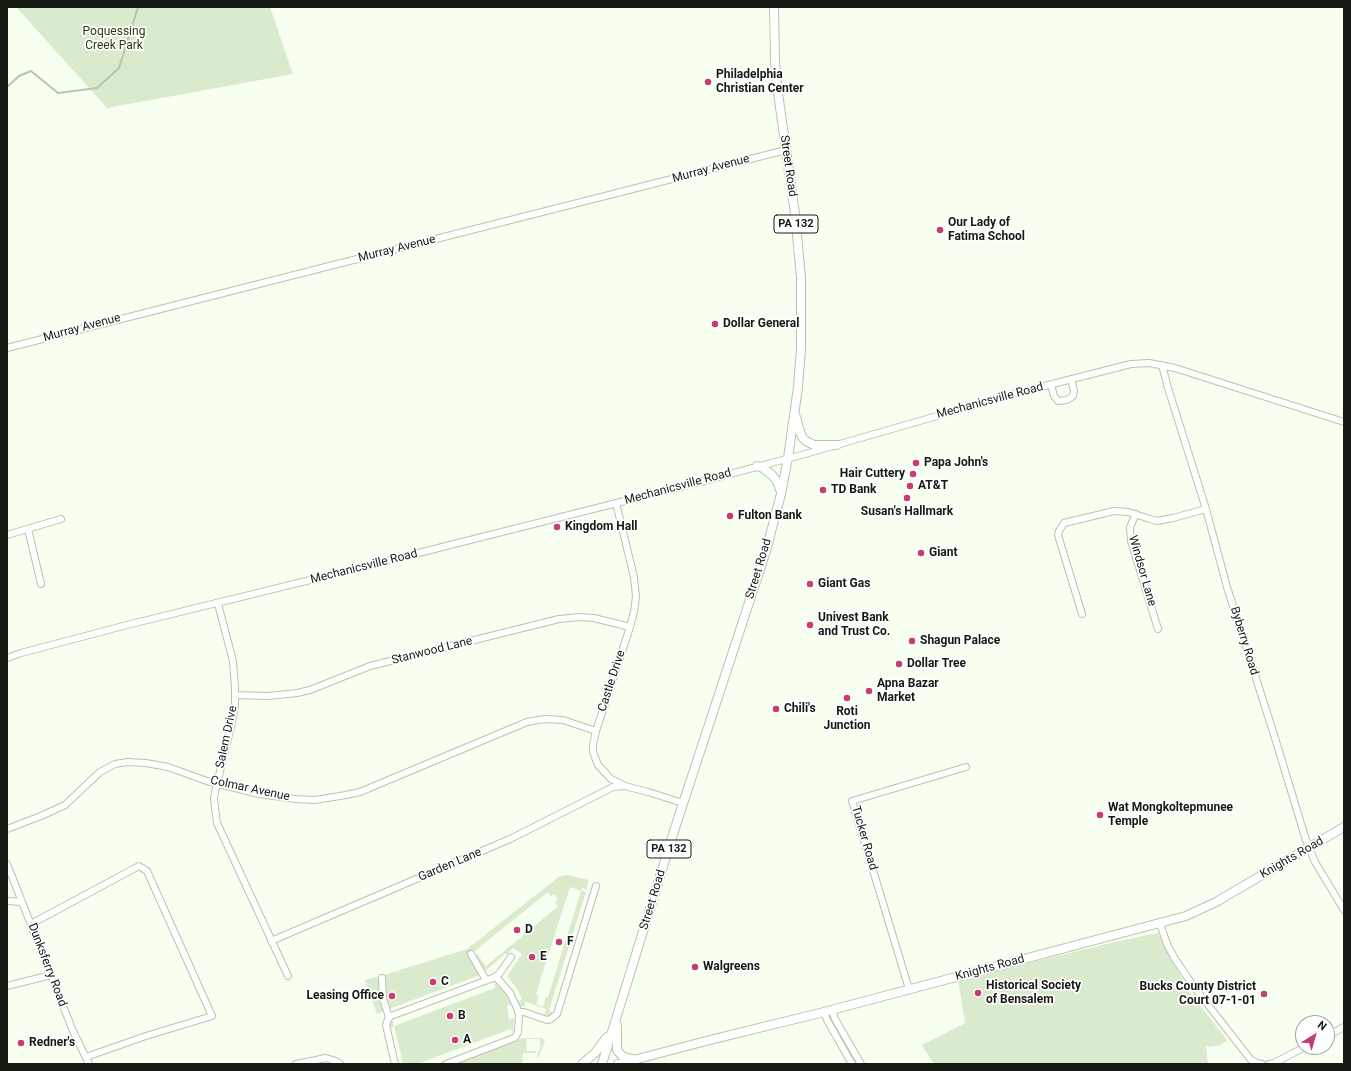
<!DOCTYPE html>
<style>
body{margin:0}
#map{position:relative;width:1351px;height:1071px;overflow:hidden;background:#f6fff0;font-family:Roboto,sans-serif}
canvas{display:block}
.frame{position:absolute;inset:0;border:8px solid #151a12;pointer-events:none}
.north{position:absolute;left:1295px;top:1015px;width:40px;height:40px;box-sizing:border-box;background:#fff;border:1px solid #a1a3a0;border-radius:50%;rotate:37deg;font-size:11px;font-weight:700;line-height:16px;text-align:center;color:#151a12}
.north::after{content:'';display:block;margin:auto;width:14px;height:18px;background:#c73c71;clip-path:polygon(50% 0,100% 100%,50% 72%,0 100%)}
</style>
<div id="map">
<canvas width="1351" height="1071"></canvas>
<div class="frame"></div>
<div class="north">N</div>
</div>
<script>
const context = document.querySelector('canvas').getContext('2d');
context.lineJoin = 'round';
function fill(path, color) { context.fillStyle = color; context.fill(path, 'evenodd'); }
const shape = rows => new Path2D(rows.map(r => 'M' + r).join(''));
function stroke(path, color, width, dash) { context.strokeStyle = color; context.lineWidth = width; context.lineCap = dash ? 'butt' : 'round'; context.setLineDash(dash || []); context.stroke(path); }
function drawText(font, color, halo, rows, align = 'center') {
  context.font = font + ' Roboto,sans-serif'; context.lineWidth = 3.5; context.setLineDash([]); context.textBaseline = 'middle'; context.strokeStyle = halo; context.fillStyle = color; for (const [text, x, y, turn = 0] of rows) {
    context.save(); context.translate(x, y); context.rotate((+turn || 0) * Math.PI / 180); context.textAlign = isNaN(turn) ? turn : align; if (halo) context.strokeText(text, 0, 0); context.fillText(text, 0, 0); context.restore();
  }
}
fill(shape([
 [16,7,270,7,293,74,107,108],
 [569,875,589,880,586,890,582,888,581,890,586,892,549,1010,554,1013,547,1016,544,1015,546,1009,526,1002,524,1007,520,1006,517,1003,522,999,518,990,507,976,522,954,513,948,507,955,505,954,484,972,473,956,477,954,486,966,556,908,558,906,555,903,558,899,554,894,551,897,548,892,476,950,469,953,480,975,389,1009,385,999,383,979,384,975,467,949,560,876],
 [570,887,581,891,548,997,546,997,543,1007,536,1004,539,995,536,994],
 [1158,933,1188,990,1227,1040,1221,1045,1206,1047,1208,1064,934,1064,922,1045,965,1023,958,980,1119,941],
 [380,976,384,1011,377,1014,365,980],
 [494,982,509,997,512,1004,507,1006,509,1020,514,1018,513,1034,511,1029,417,1064,403,1064,394,1026,389,1028,389,1023,390,1021,393,1021,394,1026,495,988],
 [523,1038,542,1038,544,1040,545,1042,538,1058,537,1057,538,1051,540,1051,540,1039,526,1039,527,1051,536,1051,536,1053,523,1053,522,1064,452,1064]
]), '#daebcd');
stroke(shape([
 [7,87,19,76,31,71,58,93,97,88,119,68,138,7]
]), '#b5c7a8', 2);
const minor = shape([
 [7,348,786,150],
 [1162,365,1168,388,1206,509,1227,587,1275,738,1306,840,1315,862,1344,910],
 [1051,385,1054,396,1058,401,1067,400,1073,396,1074,391,1071,379],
 [616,503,634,577,636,597,634,612,630,627,596,731,593,745,593,752,598,765,611,779,625,786,648,792,683,803],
 [1136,514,1130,527,1131,541,1158,629],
 [28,529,41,584],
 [7,535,61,519],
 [218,604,233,661,235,688,235,706,232,722,215,792,214,799,217,823,288,976],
 [1082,614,1058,535,1059,531,1064,523,1114,511,1128,512,1150,519,1157,521,1173,518,1206,509],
 [7,658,21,653,127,625,359,568,704,481,805,454,1017,393,1131,364,1149,363,1175,368,1344,422],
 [235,695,268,696,297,693,310,690,370,666,559,619,580,617,594,618,630,627],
 [7,829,41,816,65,805,100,772,115,764,128,762,146,763,168,767,207,781,259,794,295,799,315,800,346,795,360,792,527,722,545,719,563,720,596,731],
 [7,864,73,1031,89,1064],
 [7,901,22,902],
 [31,924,139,866,147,871,212,1016,146,1036,86,1057],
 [1160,924,1167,944,1175,959,1194,987,1251,1060,1257,1063,1262,1064],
 [271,941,510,839,613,787,625,786],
 [471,954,486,980],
 [382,978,383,999,389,1017],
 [7,986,51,975],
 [909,989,852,801,966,767],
 [832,1010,835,1019,861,1064],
 [518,1012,524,1012,547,1020,551,1019,557,1014,596,886],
 [824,1012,827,1020,852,1064],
 [1327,1036,1344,1027],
 [296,1064,326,1058,336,1061,340,1064],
 [395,1064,386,1025,388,1019,391,1016,493,978,499,974,511,957],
 [446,1064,514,1038,516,1036,518,1032,519,1015,517,1008,510,993,496,977],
 [1269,1064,1274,1063,1305,1047]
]);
const major = shape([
 [796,417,800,432,803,438,806,441,814,445,837,445],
 [757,466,763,468,772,475,777,481,781,492],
 [617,1025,617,1050,623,1057,632,1059],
 [582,1064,595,1053,607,1037],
 [602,1064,675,828,766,551,781,494,788,458,798,387,801,349,801,278,795,214,777,86,775,62,774,7],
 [618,1064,714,1039,824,1012,1186,916,1216,902,1344,827]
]);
stroke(minor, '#b7c5ad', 8);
stroke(major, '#b7c5ad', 10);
stroke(minor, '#fff', 6);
stroke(major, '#fff', 8);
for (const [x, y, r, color] of [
 [708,82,4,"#c73c71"],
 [940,230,4,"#c73c71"],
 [715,324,4,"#c73c71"],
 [916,463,4,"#c73c71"],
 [913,474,4,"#c73c71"],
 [910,486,4,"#c73c71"],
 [823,490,4,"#c73c71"],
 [907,498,4,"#c73c71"],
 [730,516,4,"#c73c71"],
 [557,527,4,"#c73c71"],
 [921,553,4,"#c73c71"],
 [810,584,4,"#c73c71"],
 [810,625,4,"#c73c71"],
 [912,641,4,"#c73c71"],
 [899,664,4,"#c73c71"],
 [869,691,4,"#c73c71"],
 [847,698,4,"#c73c71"],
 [776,709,4,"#c73c71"],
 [1100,815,4,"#c73c71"],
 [517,930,4,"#c73c71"],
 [559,942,4,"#c73c71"],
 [532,957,4,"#c73c71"],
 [695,967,4,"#c73c71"],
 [433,982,4,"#c73c71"],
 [978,993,4,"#c73c71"],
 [1264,994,4,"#c73c71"],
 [392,996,4,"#c73c71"],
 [450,1016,4,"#c73c71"],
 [455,1040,4,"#c73c71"],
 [21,1043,4,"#c73c71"]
]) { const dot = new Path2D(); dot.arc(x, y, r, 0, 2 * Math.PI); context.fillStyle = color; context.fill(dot); stroke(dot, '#fff', 1.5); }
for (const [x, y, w] of [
 [796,224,44],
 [669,849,44]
]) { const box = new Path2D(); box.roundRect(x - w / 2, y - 9, w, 18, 3); context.fillStyle = '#fff'; context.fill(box); stroke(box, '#151a12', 1); }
drawText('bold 11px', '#151a12', null, [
 ["PA 132",796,224],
 ["PA 132",669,849]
]);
drawText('12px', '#263e0e', '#fff', [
 ["Poquessing",114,32],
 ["Creek Park",114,46]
]);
drawText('bold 12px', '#151a12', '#fff', [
 ["Philadelphia",716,75],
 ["Christian Center",716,89],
 ["Our Lady of",948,223],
 ["Fatima School",948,237],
 ["Dollar General",723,324],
 ["Papa John's",924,463],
 ["Hair Cuttery",905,474,"right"],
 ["AT&T",918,486],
 ["TD Bank",831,490],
 ["Susan's Hallmark",907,512,"center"],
 ["Fulton Bank",738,516],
 ["Kingdom Hall",565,527],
 ["Giant",929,553],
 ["Giant Gas",818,584],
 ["Univest Bank",818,618],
 ["and Trust Co.",818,632],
 ["Shagun Palace",920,641],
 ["Dollar Tree",907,664],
 ["Apna Bazar",877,684],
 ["Market",877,698],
 ["Chili's",784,709],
 ["Roti",847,712,"center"],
 ["Junction",847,726,"center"],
 ["Wat Mongkoltepmunee",1108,808],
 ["Temple",1108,822],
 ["D",525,930],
 ["F",567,942],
 ["E",540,957],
 ["Walgreens",703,967],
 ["C",441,982],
 ["Historical Society",986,986],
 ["of Bensalem",986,1000],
 ["Bucks County District",1256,987,"right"],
 ["Court 07-1-01",1256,1001,"right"],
 ["Leasing Office",384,996,"right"],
 ["B",458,1016],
 ["A",463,1040],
 ["Redner's",29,1043]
], 'left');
drawText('12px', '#151a12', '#fff', [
 ["Street Road",788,166,82],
 ["Murray Avenue",711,169,-15],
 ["Murray Avenue",397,249,-14],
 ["Murray Avenue",82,328,-15],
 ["Mechanicsville Road",990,401,-15],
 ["Mechanicsville Road",678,487,-15],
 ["Mechanicsville Road",364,567,-14],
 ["Street Road",759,569,-73],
 ["Windsor Lane",1142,571,74],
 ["Byberry Road",1244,641,73],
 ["Stanwood Lane",432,651,-14],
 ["Castle Drive",612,681,-72],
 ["Salem Drive",227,737,-78],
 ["Colmar Avenue",250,789,12],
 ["Tucker Road",864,838,74],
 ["Knights Road",1292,858,-30],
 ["Garden Lane",450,865,-23],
 ["Street Road",653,900,-73],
 ["Dunksferry Road",47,965,69],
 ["Knights Road",990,968,-15]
]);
</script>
